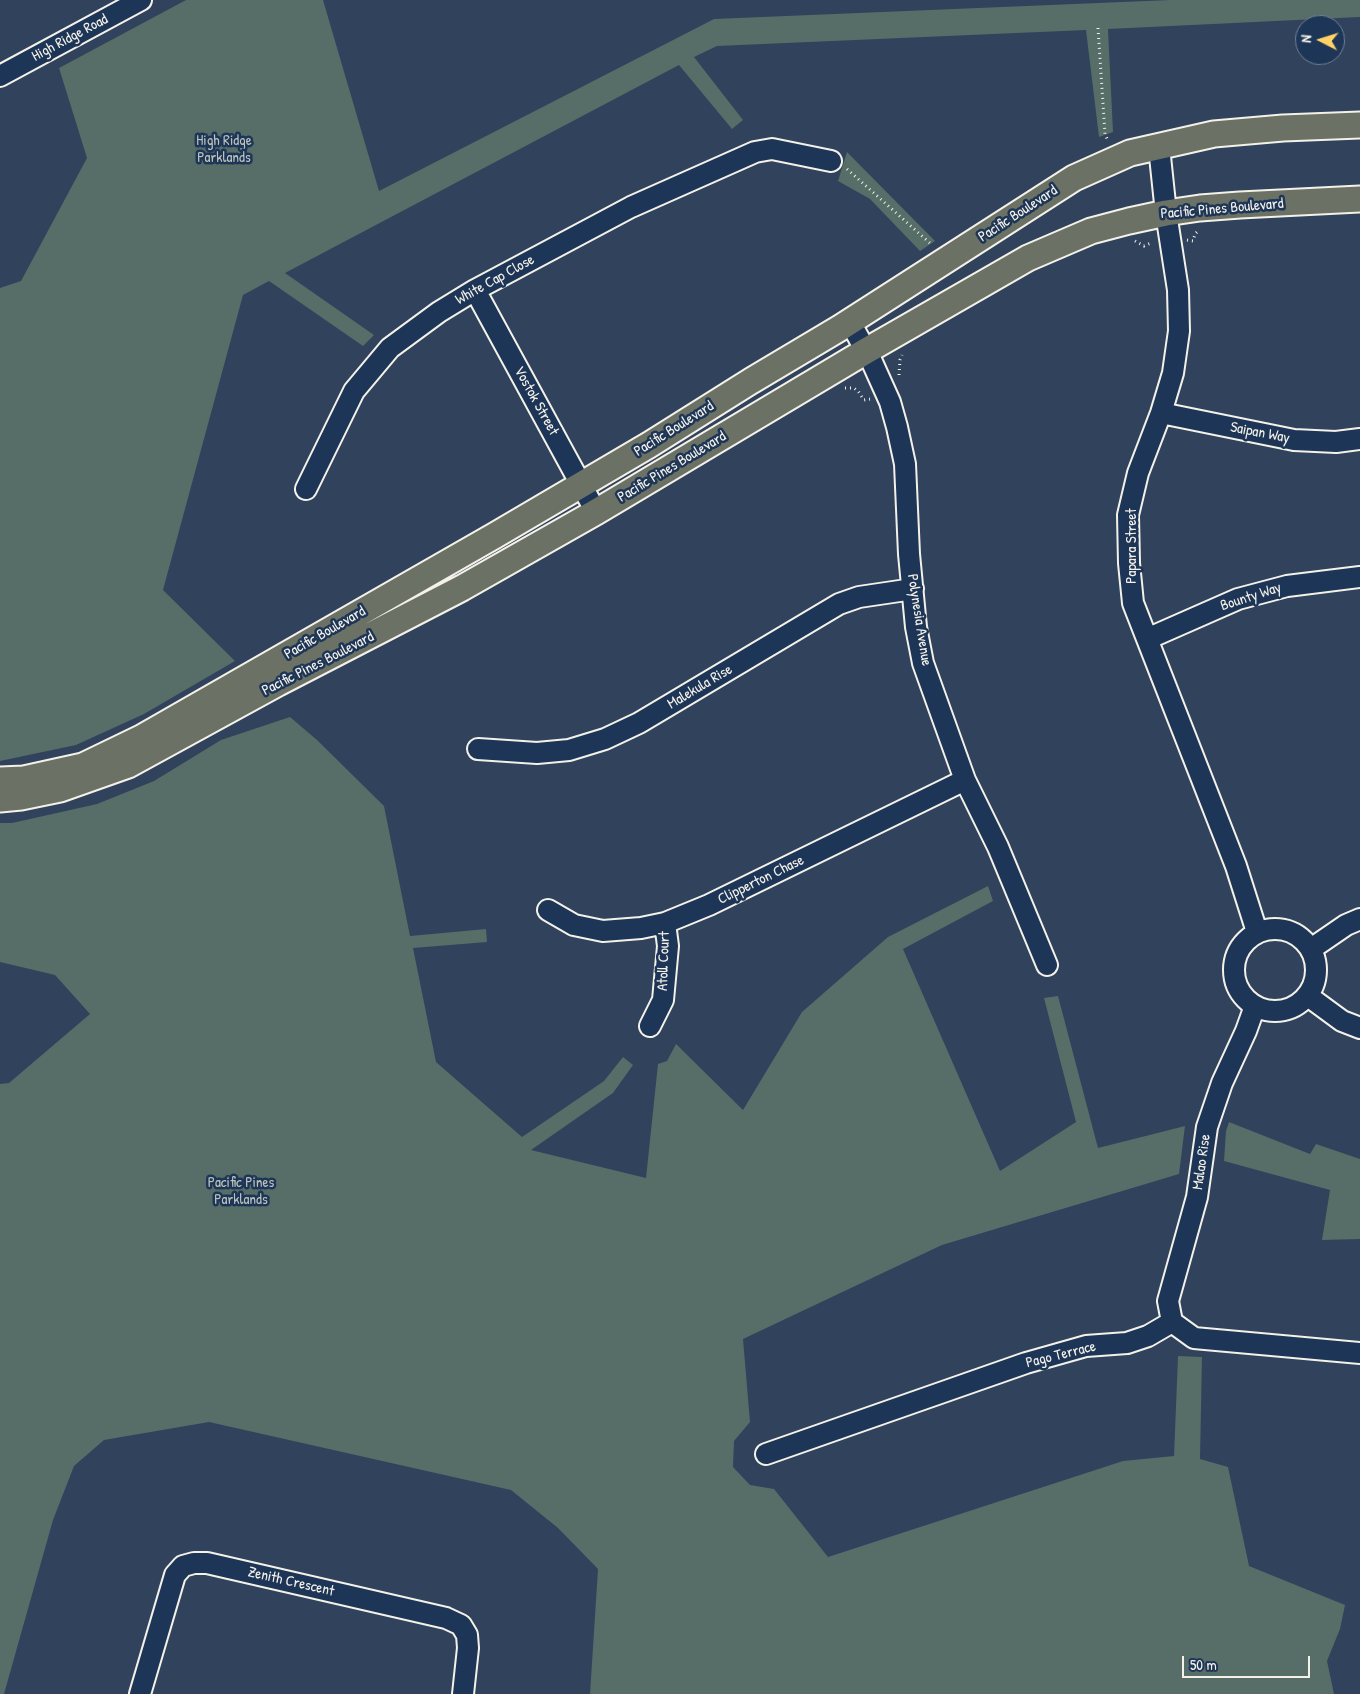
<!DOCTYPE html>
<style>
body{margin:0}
#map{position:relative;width:1360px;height:1694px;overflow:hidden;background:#30425c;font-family:"Patrick Hand",sans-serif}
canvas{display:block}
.north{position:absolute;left:1295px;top:15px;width:50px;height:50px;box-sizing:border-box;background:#1d3557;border:1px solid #738091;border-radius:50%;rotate:275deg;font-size:14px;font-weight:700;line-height:20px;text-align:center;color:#f4f1e8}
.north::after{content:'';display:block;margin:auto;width:18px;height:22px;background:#ffd166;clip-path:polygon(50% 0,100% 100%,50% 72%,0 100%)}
.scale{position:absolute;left:1182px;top:1656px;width:128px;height:22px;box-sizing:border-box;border:2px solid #f4f1e8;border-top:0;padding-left:6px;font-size:15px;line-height:18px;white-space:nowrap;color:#f4f1e8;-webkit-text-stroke:4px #1d3557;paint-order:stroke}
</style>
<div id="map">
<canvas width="1360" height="1694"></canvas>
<div class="north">N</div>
<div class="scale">50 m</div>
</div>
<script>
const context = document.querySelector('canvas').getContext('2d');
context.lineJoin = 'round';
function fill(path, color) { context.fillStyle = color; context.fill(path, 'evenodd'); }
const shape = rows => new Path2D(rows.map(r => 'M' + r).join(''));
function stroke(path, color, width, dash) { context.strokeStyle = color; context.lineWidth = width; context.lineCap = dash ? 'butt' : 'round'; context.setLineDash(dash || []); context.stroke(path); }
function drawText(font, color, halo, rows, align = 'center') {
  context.font = font + ' "Patrick Hand",sans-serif'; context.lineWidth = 5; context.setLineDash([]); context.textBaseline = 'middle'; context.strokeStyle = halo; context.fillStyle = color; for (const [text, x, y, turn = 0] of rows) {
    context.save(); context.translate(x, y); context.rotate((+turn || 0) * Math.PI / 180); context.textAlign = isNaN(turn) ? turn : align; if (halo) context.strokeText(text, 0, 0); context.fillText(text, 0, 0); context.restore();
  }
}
fill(shape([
 [186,0,323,0,379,191,714,19,1170,0,1360,0,1360,17,1108,29,1113,132,1099,137,1086,30,717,46,694,57,743,120,732,129,679,65,285,273,374,335,363,346,269,281,243,295,163,590,235,661,144,714,76,745,0,761,0,288,21,281,87,158,59,68],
 [847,152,935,241,920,251,870,199,838,181],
 [290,717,317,740,384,806,410,936,486,929,487,942,413,948,436,1062,522,1137,604,1081,623,1057,633,1065,613,1093,531,1150,646,1178,658,1064,667,1061,676,1044,743,1110,802,1012,888,937,988,886,993,901,903,949,1000,1171,1076,1122,1044,998,1058,996,1098,1148,1185,1126,1179,1174,942,1245,743,1339,750,1422,734,1441,733,1467,750,1485,774,1489,828,1557,1123,1461,1174,1456,1178,1356,1202,1357,1200,1459,1228,1467,1249,1566,1345,1605,1340,1629,1327,1661,1334,1694,590,1694,598,1569,558,1528,511,1490,209,1422,104,1440,74,1466,53,1520,4,1694,0,1694,0,1084,9,1083,90,1014,55,975,0,962,0,823,12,823,97,804,154,781,221,740],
 [1229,1122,1310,1154,1316,1144,1360,1159,1360,1239,1322,1240,1330,1190,1224,1161,1226,1131]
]), '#566d68');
const minor = shape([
 [0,76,141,0],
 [1159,147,1166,213,1178,290,1179,331,1173,373,1161,413,1138,473,1128,515,1129,563,1133,603,1236,866,1257,932],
 [475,290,596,512],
 [850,322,872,362,890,402,897,427,905,464,909,554,916,627,923,663,965,780,998,847,1047,965],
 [1161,413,1294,440,1336,442,1360,439],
 [306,489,354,391,390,348,439,312,475,290,631,207,755,152,772,149,831,161],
 [1147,639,1238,599,1287,586,1360,577],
 [478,749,537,753,569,750,605,739,639,723,839,604,859,597,913,589],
 [548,910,574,925,603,931,641,928,665,923,709,905,965,780],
 '1234 970a41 41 0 1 1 82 0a41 41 0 1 1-82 0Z',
 [1311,949,1346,925,1360,919],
 [1308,996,1342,1021,1360,1028],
 [650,1026,663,1000,668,946,665,923],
 [1172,1322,1168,1301,1197,1197,1207,1127,1222,1083,1246,1031,1255,1006],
 [766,1454,1026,1363,1086,1346,1127,1343,1148,1336,1172,1322,1194,1338,1360,1353],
 [140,1694,175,1575,183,1566,194,1563,207,1563,446,1618,461,1625,467,1635,468,1648,463,1694]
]);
const major = shape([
 [0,780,24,779,83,766,141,738,494,536,649,445,751,381,840,328,1074,178,1130,153,1214,134,1283,128,1360,125],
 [0,799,21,797,60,789,128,765,278,683,462,588,596,512,866,351,1028,258,1091,231,1129,221,1166,213,1200,208,1240,205,1360,199]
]);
stroke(minor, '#f4f1e8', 24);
stroke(major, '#f4f1e8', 29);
stroke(shape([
 [1098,28,1105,134,1108,141],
 [847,169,932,245],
 [1187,240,1193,241,1195,234,1199,230],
 [1135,241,1144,246,1151,243],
 [899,375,900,360,902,355],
 [845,388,854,388,858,391,864,400,870,399]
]), '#f4f1e8', 3, [1, 4]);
stroke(minor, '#1d3557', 20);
stroke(major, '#6b7165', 25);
drawText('15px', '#f4f1e8', '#1d3557', [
 ["High Ridge Road",70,38,-28],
 ["Pacific Pines Boulevard",1222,209,-5],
 ["Pacific Boulevard",1018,214,-33],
 ["White Cap Close",495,280,-29],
 ["Vostok Street",536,401,61],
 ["Pacific Boulevard",674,429,-32],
 ["Saipan Way",1260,433,11],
 ["Pacific Pines Boulevard",672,467,-31],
 ["Papara Street",1132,546,-90],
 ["Bounty Way",1251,597,-18],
 ["Polynesia Avenue",919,620,81],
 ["Pacific Boulevard",325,633,-30],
 ["Pacific Pines Boulevard",318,664,-27],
 ["Malekula Rise",700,687,-31],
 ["Clipperton Chase",761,880,-26],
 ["Atoll Court",664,961,-88],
 ["Malao Rise",1202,1162,-82],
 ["Pago Terrace",1061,1355,-14],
 ["Zenith Crescent",291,1582,13]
]);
drawText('15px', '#bdc3bb', '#1d3557', [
 ["High Ridge",224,141],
 ["Parklands",224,158],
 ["Pacific Pines",241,1183],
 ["Parklands",241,1200]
]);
</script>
